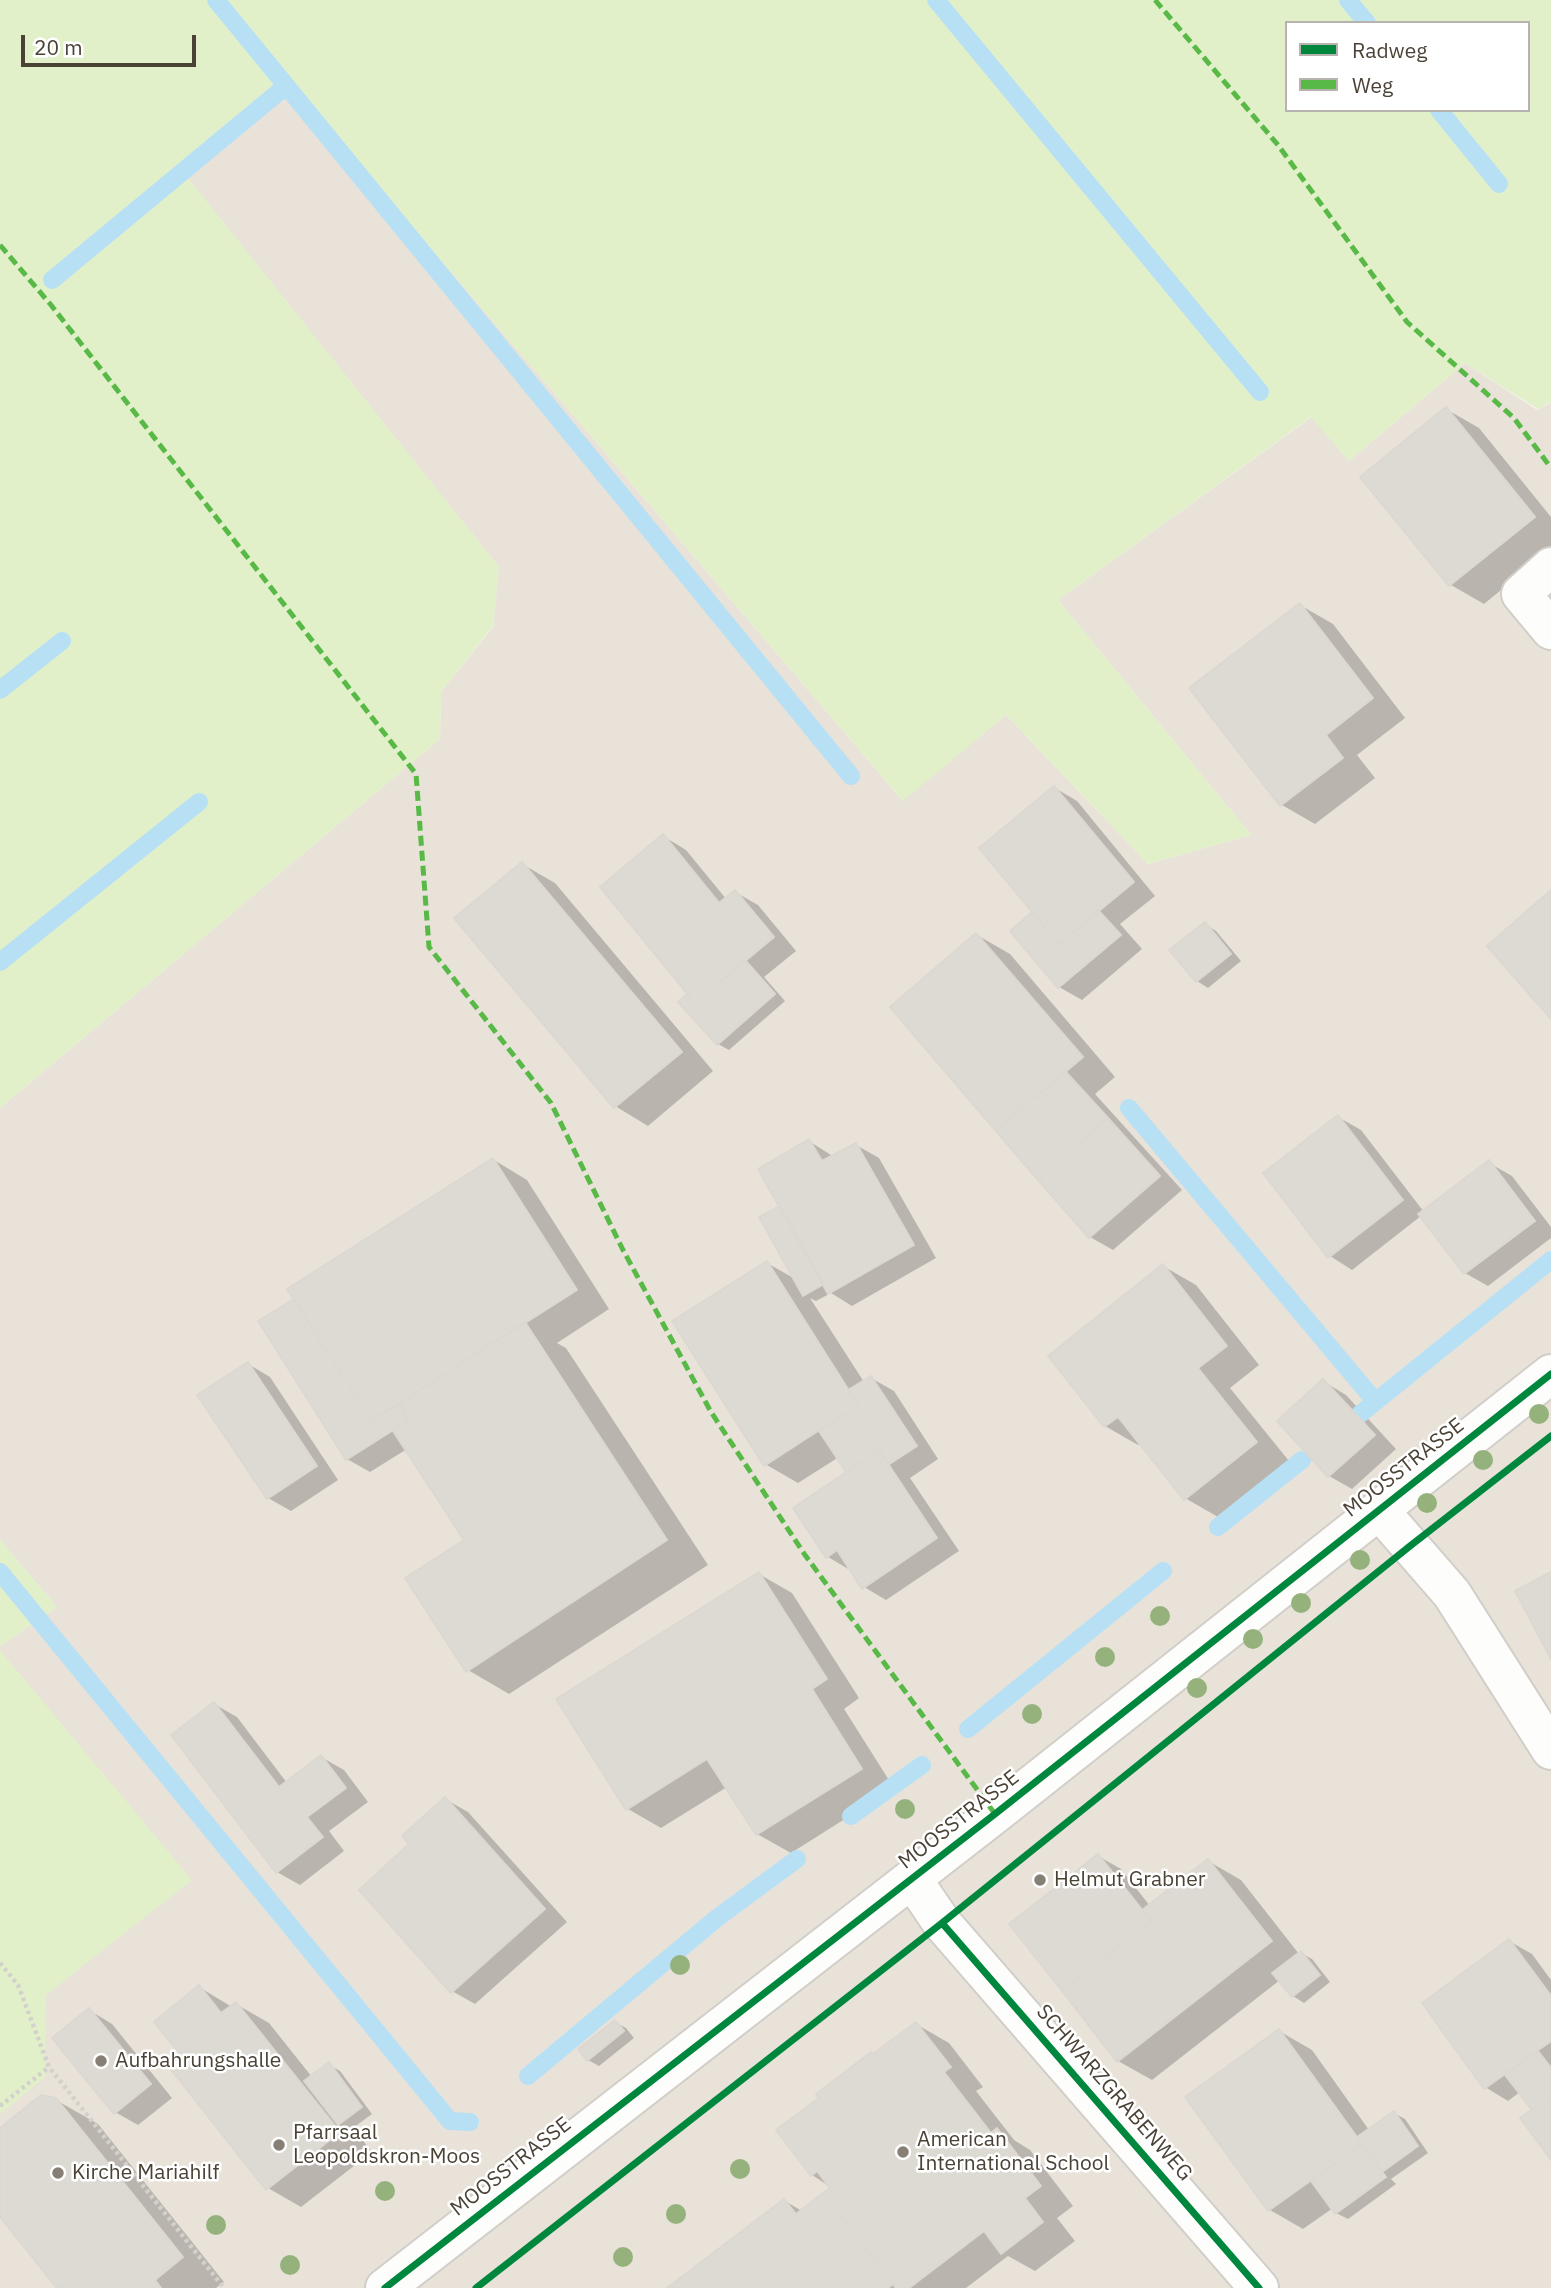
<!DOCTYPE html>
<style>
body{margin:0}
#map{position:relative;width:1551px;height:2288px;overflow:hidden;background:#f3f1ec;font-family:"IBM Plex Sans",sans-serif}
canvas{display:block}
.legend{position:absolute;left:1285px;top:21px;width:245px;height:91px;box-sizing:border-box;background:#fff;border:2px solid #b7b3af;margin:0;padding:9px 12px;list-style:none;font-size:21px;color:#4b4236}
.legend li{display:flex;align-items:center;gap:14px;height:35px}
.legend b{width:35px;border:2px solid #b7b3af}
.scale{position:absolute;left:21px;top:35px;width:175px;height:32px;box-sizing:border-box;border:4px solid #4b4236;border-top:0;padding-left:9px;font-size:21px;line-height:24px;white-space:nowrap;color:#4b4236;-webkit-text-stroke:5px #fff;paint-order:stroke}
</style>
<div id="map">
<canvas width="1551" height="2288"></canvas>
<ul class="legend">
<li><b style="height:9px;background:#00873e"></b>Radweg</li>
<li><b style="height:9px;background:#58b947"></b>Weg</li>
</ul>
<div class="scale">20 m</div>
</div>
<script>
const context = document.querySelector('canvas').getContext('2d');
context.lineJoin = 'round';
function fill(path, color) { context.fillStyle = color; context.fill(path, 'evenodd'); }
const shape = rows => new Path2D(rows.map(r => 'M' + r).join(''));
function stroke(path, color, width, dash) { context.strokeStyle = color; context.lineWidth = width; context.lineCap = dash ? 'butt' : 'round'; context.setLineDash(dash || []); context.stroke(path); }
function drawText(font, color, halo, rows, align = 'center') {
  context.font = font + ' "IBM Plex Sans",sans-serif'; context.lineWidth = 5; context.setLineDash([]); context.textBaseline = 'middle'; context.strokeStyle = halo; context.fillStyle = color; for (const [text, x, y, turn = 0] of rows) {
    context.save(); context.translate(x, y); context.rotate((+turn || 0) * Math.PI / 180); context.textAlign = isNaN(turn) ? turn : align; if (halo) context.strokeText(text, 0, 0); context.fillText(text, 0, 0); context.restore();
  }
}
fill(shape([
 [291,85,902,800,1006,715,1148,864,1251,835,1058,600,1312,417,1349,461,1465,363,1537,410,1551,403,1551,2288,0,2288,0,1646,57,1607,0,1540,0,1108,440,739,441,692,493,627,499,567,184,174]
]), '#e8e2d9');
fill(shape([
 [0,0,1551,0,1551,402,1538,409,1465,363,1349,461,1311,417,1058,600,1251,835,1148,864,1006,715,903,801,291,85,185,174,499,567,493,626,441,692,440,739,0,1108],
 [1287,23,1528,23,1528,110,1287,110],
 [0,1540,57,1607,0,1646],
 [0,1650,192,1880,46,1995,45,2077,0,2114]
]), '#e2f0ca');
fill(shape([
 [1446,409,1479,428,1551,517,1551,549,1484,604,1451,585,1362,478],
 [1300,605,1333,624,1405,718,1357,755,1375,778,1315,824,1282,805],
 [1055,788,1077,801,1155,896,1120,924,1142,949,1082,1000,1059,987,1012,931,1034,913],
 [663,836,686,850,727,900,735,892,758,905,796,951,764,977,785,1001,729,1050,718,1044,681,1002,690,994],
 [522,864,555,883,713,1071,648,1126,615,1106],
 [1205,924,1216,931,1241,961,1208,988,1197,981],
 [977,935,1010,954,1115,1077,1095,1094,1182,1190,1113,1250,1090,1237,893,1007],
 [1338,1117,1361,1130,1424,1212,1489,1163,1512,1176,1551,1227,1551,1238,1488,1286,1465,1273,1421,1216,1352,1270,1330,1256],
 [809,1141,834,1157,856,1145,879,1158,936,1258,852,1306,831,1293,816,1301,810,1298,864,1382,871,1378,894,1391,938,1459,910,1478,959,1551,886,1600,864,1587,850,1570,828,1557,849,1472,839,1457,798,1483,765,1464,767,1263,797,1280,782,1208],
 [494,1160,527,1180,609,1309,557,1343,566,1348,708,1565,509,1694,468,1670,467,1540,407,1449,370,1472,347,1459,296,1300],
 [1163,1266,1196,1285,1259,1365,1230,1388,1289,1461,1218,1517,1185,1498,1141,1443,1138,1445,1105,1426],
 [248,1364,270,1377,338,1480,291,1511,268,1498],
 [1323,1381,1346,1395,1396,1449,1352,1489,1329,1476],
 [759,1574,792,1593,859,1698,844,1709,894,1788,791,1853,757,1834,727,1787,661,1828,628,1809,559,1700],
 [214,1704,237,1717,287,1783,321,1757,344,1770,368,1802,329,1831,344,1851,300,1885,277,1872],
 [445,1799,468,1812,567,1922,475,2004,452,1991,412,1844],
 [1098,1856,1121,1869,1150,1906,1208,1861,1241,1880,1299,1954,1301,1953,1312,1959,1330,1982,1304,2003,1293,1996,1280,1980,1152,2080,1118,2061],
 [1509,1941,1532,1954,1551,1980,1551,2157,1534,2110,1520,2092,1508,2101,1485,2087],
 [199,1987,232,2007,236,2004,269,2023,312,2077,329,2065,340,2071,372,2114,353,2128,372,2152,301,2207,268,2188,181,2052],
 [89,2010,112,2024,172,2098,138,2125,115,2112],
 [615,2022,626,2028,634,2038,599,2066,588,2060],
 [916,2024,949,2043,983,2087,976,2091,1014,2140,1030,2150,1073,2206,1057,2218,1075,2241,1035,2271,1008,2256,966,2288,670,2288,785,2201,802,2211,832,2188,812,2175,874,2056],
 [1279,2031,1312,2050,1369,2130,1394,2113,1405,2119,1428,2153,1391,2179,1396,2184,1348,2219,1336,2213,1333,2208,1303,2229,1270,2210,1187,2097],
 [56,2100,98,2124,224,2282,216,2288,59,2288,0,2215,0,2130]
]), '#0003');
stroke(shape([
 [216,0,851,776],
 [936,0,1260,392],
 [1348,0,1367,23],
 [1439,110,1499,184],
 [52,280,286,86],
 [0,690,62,641],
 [0,962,199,802],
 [1129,1108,1375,1401],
 [1359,1415,1551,1260],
 [1218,1527,1302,1460],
 [0,1572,450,2121,470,2122],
 [968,1729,1163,1571],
 [851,1816,922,1765],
 [528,2076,717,1918,797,1859]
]), '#b8e0f5', 18);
const building = shape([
 [1446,407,1535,517,1449,586,1360,477,1446,407],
 [1300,603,1373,698,1326,735,1343,758,1280,806,1189,688,1300,603],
 [1054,786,1134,882,1059,944,979,848,1054,786],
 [663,834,719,903,735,890,774,937,695,1003,600,887,663,834],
 [522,862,682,1052,614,1108,454,918,522,862],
 [1551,890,1551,1019,1487,946,1551,890],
 [1098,910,1121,935,1058,988,1010,931,1032,912,1059,944,1098,910],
 [1205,922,1231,954,1196,982,1169,950,1205,922],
 [976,933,1083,1057,996,1131,890,1007,976,933],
 [745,960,775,994,717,1045,678,1002,687,994,695,1003,745,960],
 [1065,1071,1108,1118,1038,1180,996,1131,1065,1071],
 [1338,1115,1403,1200,1328,1258,1263,1173,1338,1115],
 [1108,1118,1160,1176,1089,1238,1038,1180,1108,1118],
 [809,1139,822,1161,856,1143,914,1245,828,1294,758,1169,809,1139],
 [493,1158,577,1290,371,1421,287,1289,493,1158],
 [1489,1160,1535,1221,1464,1274,1418,1214,1489,1160],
 [780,1206,824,1284,803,1296,759,1217,780,1206],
 [767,1261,858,1405,764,1466,672,1321,767,1261],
 [1163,1264,1227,1346,1198,1368,1257,1442,1184,1500,1118,1417,1104,1427,1048,1356,1163,1264],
 [294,1299,371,1421,399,1404,409,1420,346,1460,258,1321,294,1299],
 [525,1322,667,1540,466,1672,405,1578,464,1540,393,1431,409,1420,399,1404,525,1322],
 [248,1362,317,1466,267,1499,197,1395,248,1362],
 [871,1376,917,1446,888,1465,879,1450,846,1472,819,1431,858,1405,848,1390,871,1376],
 [1323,1379,1375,1435,1328,1477,1277,1421,1323,1379],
 [879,1450,937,1538,862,1589,837,1550,826,1558,793,1508,879,1450],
 [759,1572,827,1679,812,1689,862,1769,756,1835,707,1759,626,1810,556,1699,759,1572],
 [1551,1572,1551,1659,1515,1591,1551,1572],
 [214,1702,279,1787,321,1755,346,1788,307,1817,323,1837,276,1873,171,1735,214,1702],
 [445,1797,545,1909,451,1993,359,1890,409,1844,402,1836,445,1797],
 [1098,1854,1151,1921,1062,1991,1009,1924,1098,1854],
 [1208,1859,1272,1941,1117,2062,1062,1991,1151,1921,1142,1910,1208,1859],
 [1509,1939,1551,1996,1551,2041,1484,2089,1422,2003,1509,1939],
 [1301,1951,1320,1975,1292,1997,1272,1973,1301,1951],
 [199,1985,221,2013,236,2002,340,2132,266,2190,165,2062,178,2052,154,2022,199,1985],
 [89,2008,151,2084,114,2114,52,2038,89,2008],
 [615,2020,624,2031,587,2061,578,2049,615,2020],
 [916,2022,951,2067,944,2072,991,2133,997,2128,1041,2186,1025,2198,1043,2222,1001,2254,984,2231,909,2288,896,2288,823,2193,830,2188,817,2171,811,2176,776,2130,819,2098,816,2094,871,2052,873,2054,916,2022],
 [1279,2029,1362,2144,1268,2211,1185,2097,1279,2029],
 [1538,2051,1551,2068,1551,2096,1532,2110,1505,2075,1538,2051],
 [329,2062,362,2107,338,2125,304,2081,329,2062],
 [41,2095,56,2098,183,2257,155,2280,161,2288,57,2288,0,2217,0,2128,41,2095],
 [1551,2096,1551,2160,1520,2118,1551,2096],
 [1394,2111,1418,2146,1382,2172,1357,2137,1394,2111],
 [1362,2144,1386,2177,1335,2214,1311,2181,1362,2144],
 [823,2193,893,2284,888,2288,667,2288,784,2199,796,2214,823,2193]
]);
fill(building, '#dddad4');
stroke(building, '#dcd8d1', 2);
const minor = shape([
 [1551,567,1521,594,1551,630],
 [1379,1510,1452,1594,1551,1750],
 [912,1879,942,1923,1259,2288],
 [385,2288,995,1814,1551,1374]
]);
stroke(minor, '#d1cec9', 42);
stroke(shape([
 [0,1963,18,1985,49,2067,224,2288],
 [0,2106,49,2067]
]), '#d3d1cb', 4.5, [3.5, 3.5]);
stroke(minor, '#fdfdfc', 38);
stroke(shape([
 [1155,0,1278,145,1407,322,1514,418,1551,468],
 [0,245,51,305,416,774,429,947,551,1103,623,1250,711,1412,805,1555,995,1814]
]), '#58b947', 5, [10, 5]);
stroke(shape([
 [942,1923,1259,2288],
 [385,2288,995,1814,1551,1374],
 [476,2288,942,1923,1410,1546,1551,1436]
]), '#00873e', 7);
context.fillStyle = '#95b27c';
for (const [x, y] of [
 [1539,1414],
 [1483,1460],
 [1427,1503],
 [1360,1560],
 [1301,1603],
 [1160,1616],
 [1253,1639],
 [1105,1657],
 [1197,1688],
 [1032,1714],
 [905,1809],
 [680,1965],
 [740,2169],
 [385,2191],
 [676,2214],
 [216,2225],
 [623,2257],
 [290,2265]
]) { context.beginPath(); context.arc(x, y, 10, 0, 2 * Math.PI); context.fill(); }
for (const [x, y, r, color] of [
 [1040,1880,7,"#867f76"],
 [101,2061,7,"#867f76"],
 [279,2145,7,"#867f76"],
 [903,2152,7,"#867f76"],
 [58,2173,7,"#867f76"]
]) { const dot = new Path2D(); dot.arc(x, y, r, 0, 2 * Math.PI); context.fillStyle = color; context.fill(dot); stroke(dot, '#fff', 2.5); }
drawText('21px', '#4b4236', '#fff', [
 ["MOOSSTRASSE",1404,1468,-38],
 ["MOOSSTRASSE",959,1820,-38],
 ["SCHWARZGRABENWEG",1114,2093,49],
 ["MOOSSTRASSE",511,2167,-38]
]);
drawText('21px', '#4b4236', '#fff', [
 ["Helmut Grabner",1054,1880],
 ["Aufbahrungshalle",115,2061],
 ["Pfarrsaal",293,2133],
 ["Leopoldskron-Moos",293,2157],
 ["American",917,2140],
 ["International School",917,2164],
 ["Kirche Mariahilf",72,2173]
], 'left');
</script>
